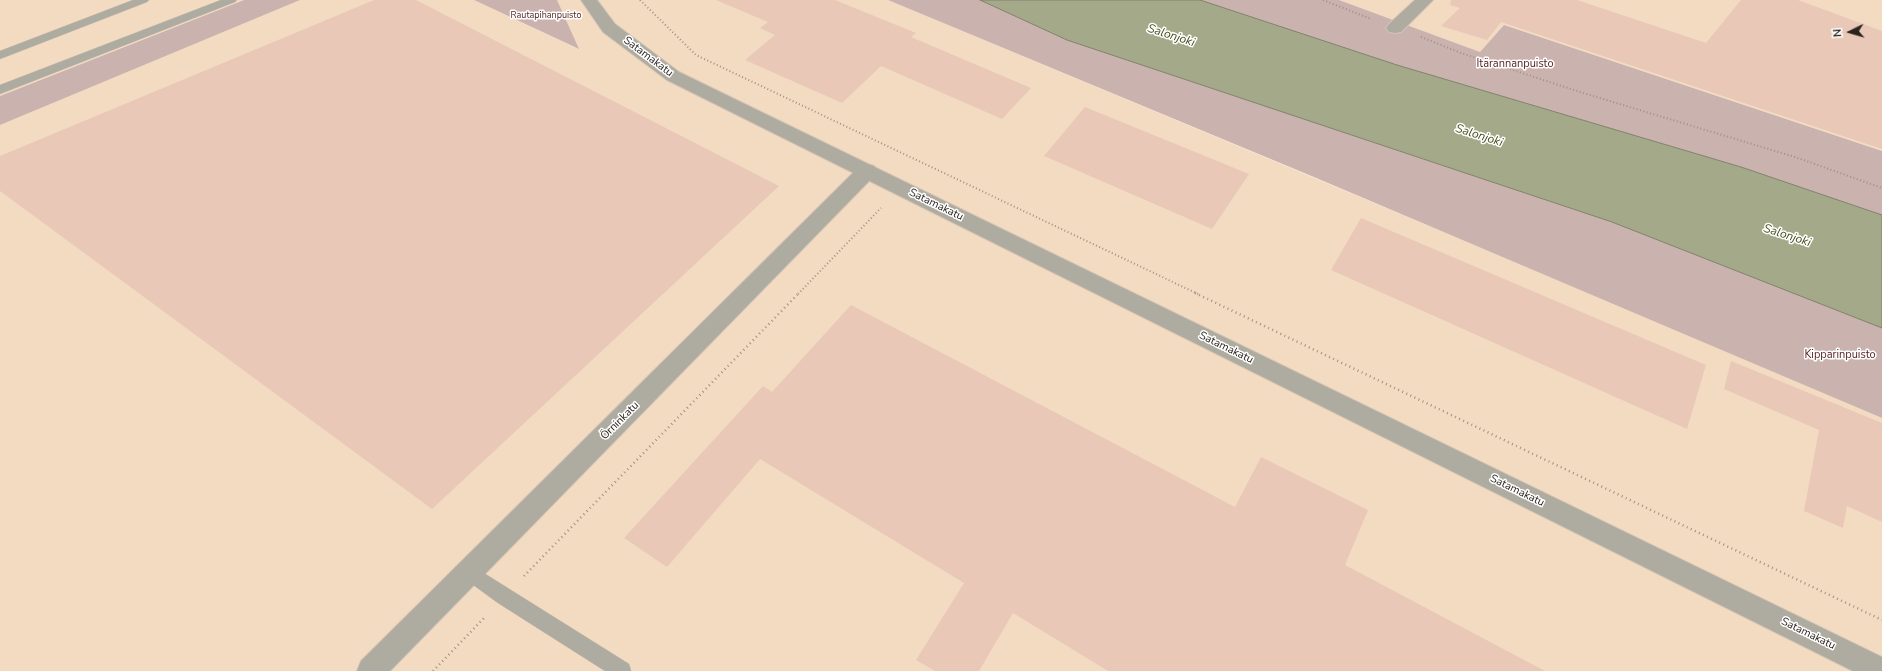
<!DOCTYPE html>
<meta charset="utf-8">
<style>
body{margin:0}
#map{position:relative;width:1882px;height:671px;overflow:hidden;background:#f9e7d4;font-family:"Nunito Sans",sans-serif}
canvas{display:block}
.north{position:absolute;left:1830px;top:12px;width:40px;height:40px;-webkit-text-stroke:3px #fff;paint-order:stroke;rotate:265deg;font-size:11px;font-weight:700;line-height:16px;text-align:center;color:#2b241d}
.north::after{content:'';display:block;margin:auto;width:14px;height:18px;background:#2b241d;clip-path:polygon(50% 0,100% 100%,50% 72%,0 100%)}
</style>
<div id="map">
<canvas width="1882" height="671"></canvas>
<div class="north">N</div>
</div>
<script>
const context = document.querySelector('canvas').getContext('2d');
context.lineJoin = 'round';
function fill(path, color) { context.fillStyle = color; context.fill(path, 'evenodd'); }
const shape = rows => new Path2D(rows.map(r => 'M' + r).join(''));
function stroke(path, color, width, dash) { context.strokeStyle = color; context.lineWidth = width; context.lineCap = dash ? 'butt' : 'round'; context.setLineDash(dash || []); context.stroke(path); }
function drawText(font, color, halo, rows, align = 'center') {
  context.font = font + ' "Nunito Sans",sans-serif'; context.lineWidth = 3; context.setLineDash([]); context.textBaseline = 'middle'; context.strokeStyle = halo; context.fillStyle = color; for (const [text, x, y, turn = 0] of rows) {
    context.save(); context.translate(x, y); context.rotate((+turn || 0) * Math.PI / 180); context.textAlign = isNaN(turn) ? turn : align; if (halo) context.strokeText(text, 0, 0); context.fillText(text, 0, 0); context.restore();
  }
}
fill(shape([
 [0,0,244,0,0,96],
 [300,0,474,0,578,49,557,0,888,0,1630,310,1882,418,1882,671,0,671,0,125],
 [1339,0,1882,0,1882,151,1504,25,1480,52]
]), '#f3dbc2');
fill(shape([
 [244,0,300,0,0,125,0,96],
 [474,0,557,0,579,49],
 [888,0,980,0,1067,40,1612,222,1882,328,1882,418,1314,177],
 [1200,0,1339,0,1480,52,1504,25,1882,151,1882,215,1741,167,1397,65]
]), '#cab2af');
const water = shape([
 [980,0,1200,0,1397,65,1741,167,1882,215,1882,328,1612,222,1067,40,980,0]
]);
fill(water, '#a4a98a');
stroke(water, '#808169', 1);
fill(shape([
 [374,0,416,0,779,186,432,509,0,191,0,156],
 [716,0,835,0,916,33,911,37,1031,88,1002,119,881,66,842,103,745,60,775,35,760,28,768,22],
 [1451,0,1577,0,1706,43,1741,0,1798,0,1882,31,1882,149,1501,22,1487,40,1441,26,1460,8,1450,5],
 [1085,107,1249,174,1212,229,1044,156],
 [1361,218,1706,365,1687,429,1331,270],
 [851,305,1235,507,1261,457,1368,510,1345,565,1545,671,1108,671,1013,613,979,671,935,671,916,660,964,583,760,459,667,567,624,538,763,386,772,392],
 [1731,361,1882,423,1882,522,1847,506,1843,528,1804,511,1819,430,1724,389]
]), '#e9c8b8');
const service = shape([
 [133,0,149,0,147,2,0,59,0,51,133,0],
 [221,0,237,0,235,2,0,94,0,85,221,0],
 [471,565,629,664,631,671,605,671,498,603,465,579,462,573,465,567,471,565]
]);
const minor = shape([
 [1415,0,1433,0,1401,32,1395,33,1389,32,1386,28,1389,24,1415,0],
 [867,164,874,166,877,171,874,176,390,671,357,671,361,661,860,166,867,164]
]);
const tertiary = shape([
 [581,0,597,0,615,24,679,72,1882,657,1882,671,1853,671,667,80,603,32,581,0]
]);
stroke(service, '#d4c4b3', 1);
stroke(minor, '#d4c4b3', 2);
stroke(tertiary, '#d4c4b3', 2);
stroke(shape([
 [640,0,696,55,1198,294],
 [1323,0,1371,19],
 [1421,37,1461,53,1580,92,1795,157,1882,188],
 [798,294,881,208]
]), '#9e9184', 2, [1, 2.5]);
stroke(shape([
 [1195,293,1882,620],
 [524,576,799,293],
 [433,671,486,616]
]), '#9e9184', 2.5, [1, 3.5]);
fill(service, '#aeaba1');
fill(minor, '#aeaba1');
fill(tertiary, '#aeaba1');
drawText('9px', '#552422', '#fff', [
 ["Rautapihanpuisto",546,16]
]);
drawText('11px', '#2b241d', '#fff', [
 ["Satamakatu",648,57,37],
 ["Satamakatu",936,205,26],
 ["Satamakatu",1226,348,26],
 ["Örninkatu",620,421,-45],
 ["Satamakatu",1517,491,26],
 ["Satamakatu",1808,634,26]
]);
drawText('11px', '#552422', '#fff', [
 ["Itärannanpuisto",1515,64],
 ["Kipparinpuisto",1840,355]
]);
drawText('italic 12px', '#484d19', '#fff', [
 ["Salonjoki",1171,36,18],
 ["Salonjoki",1479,136,18],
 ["Salonjoki",1787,236,18]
]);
</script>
